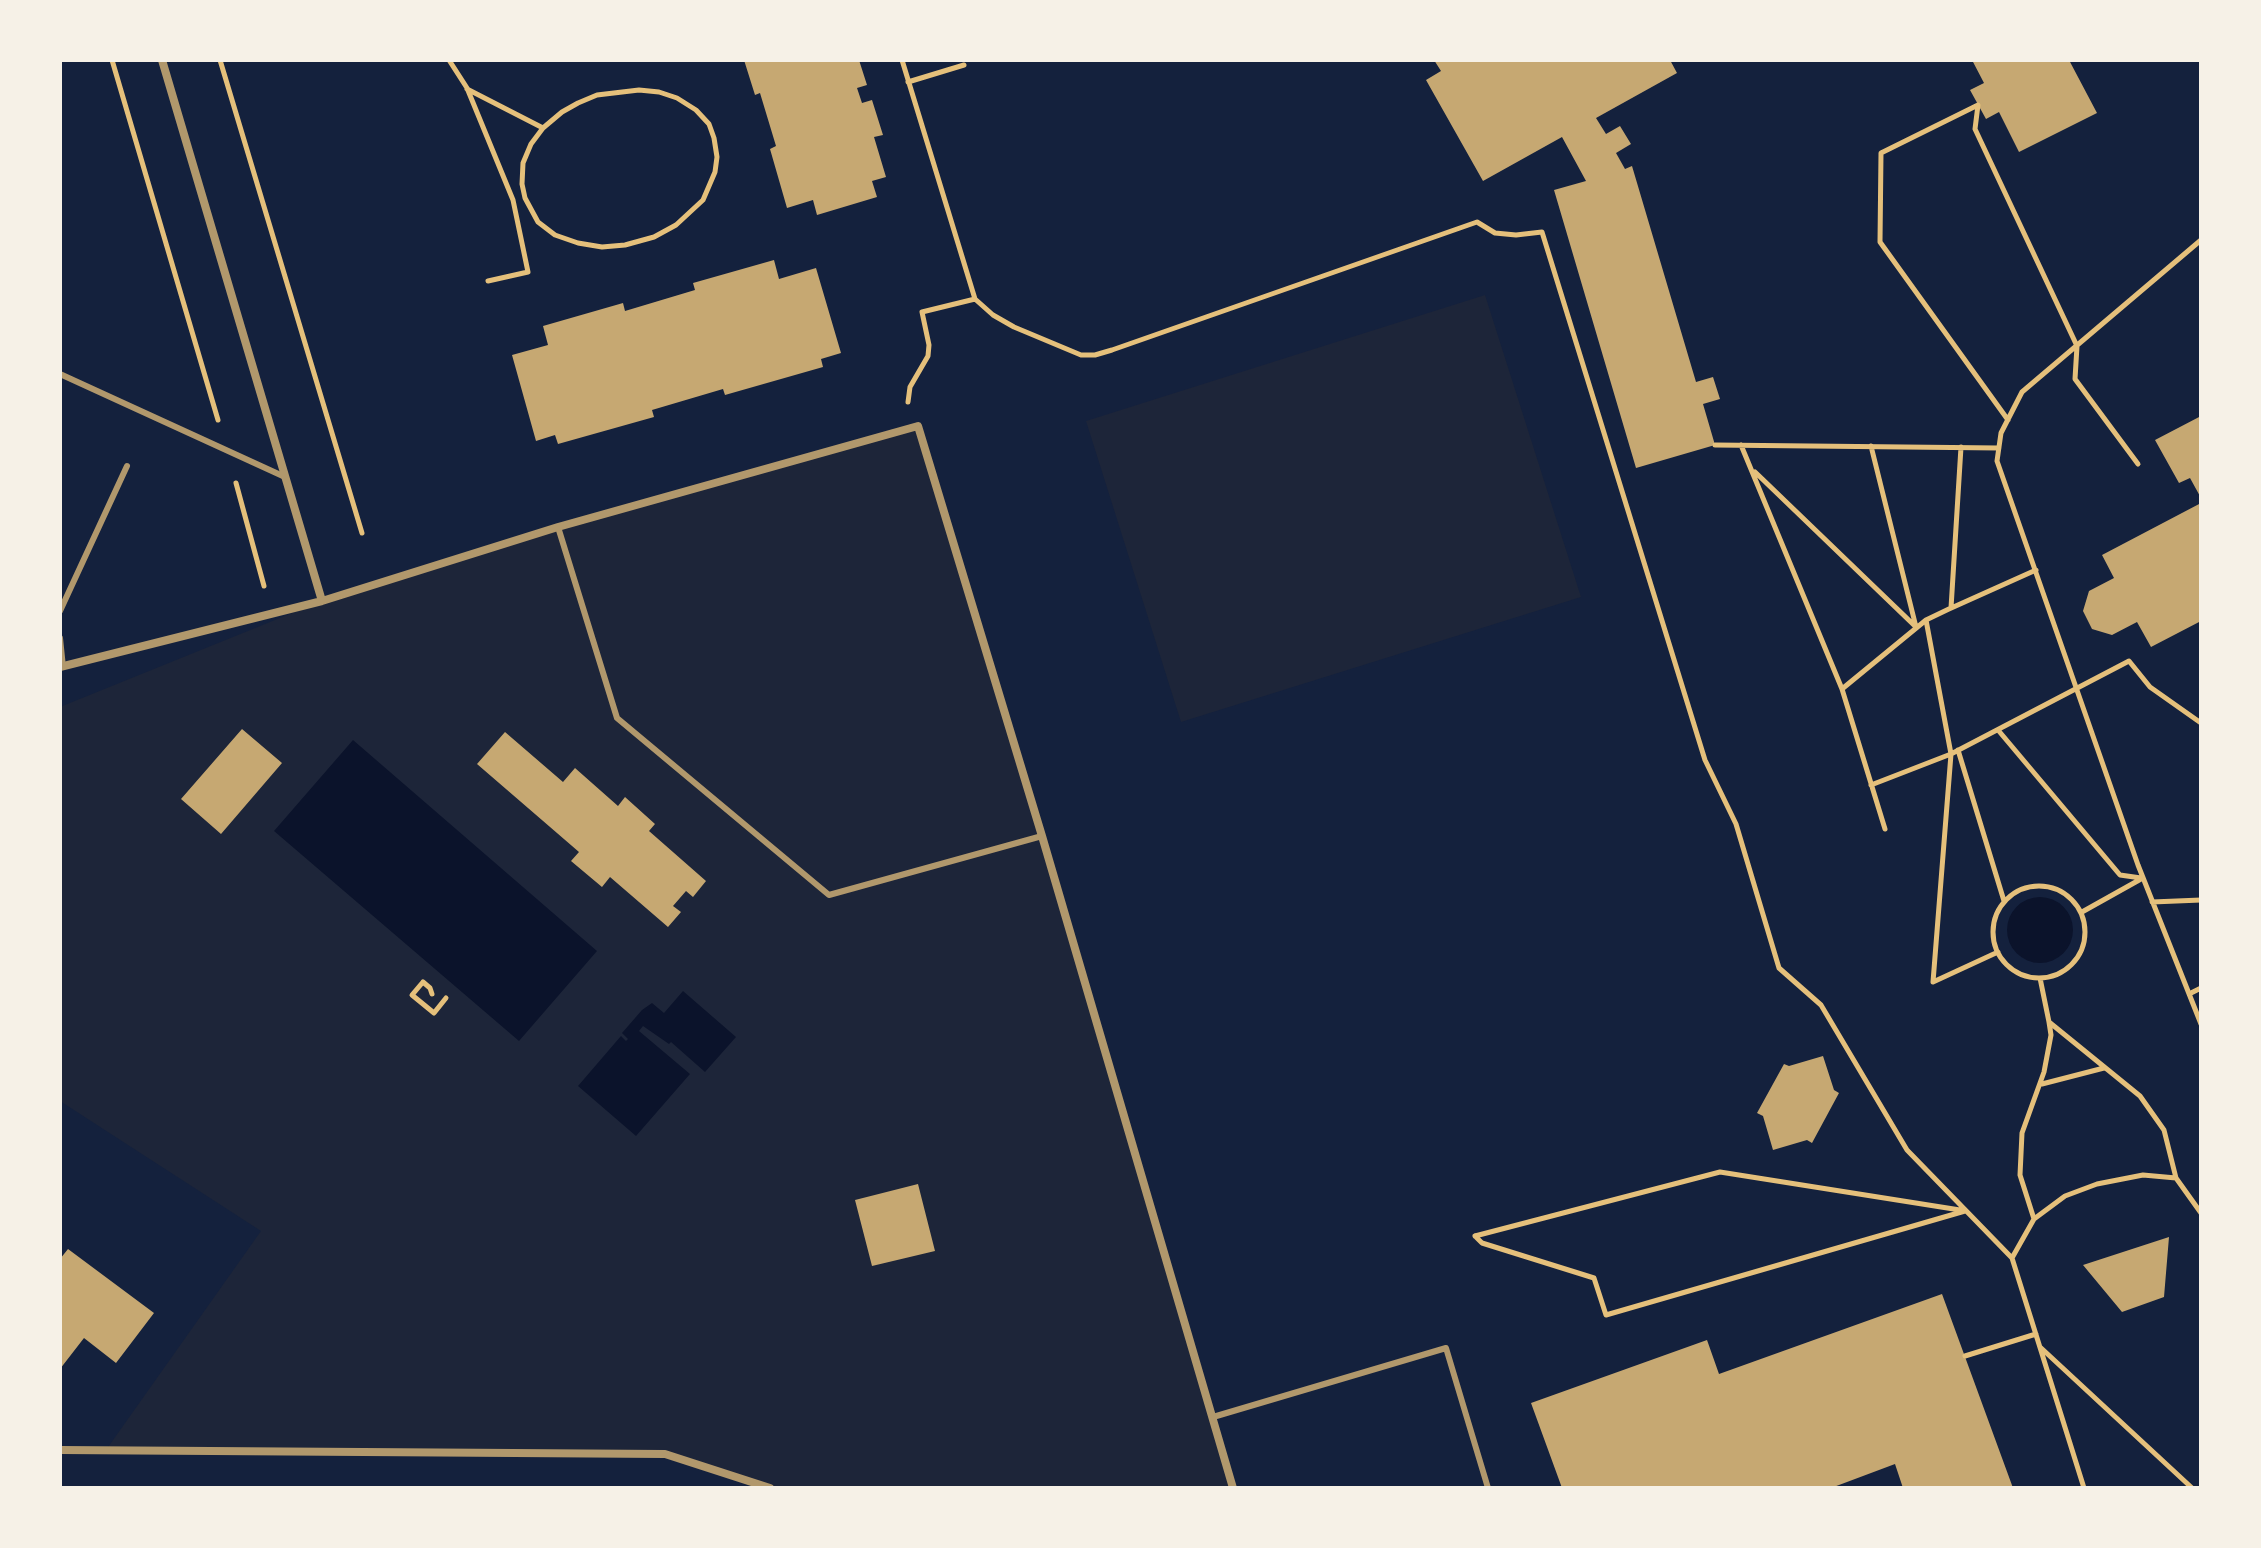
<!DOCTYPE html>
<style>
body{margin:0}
#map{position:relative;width:2261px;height:1548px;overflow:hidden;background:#14213d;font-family:"Noto Sans",sans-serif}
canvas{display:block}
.frame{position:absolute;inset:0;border:62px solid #f6f1e7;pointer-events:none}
</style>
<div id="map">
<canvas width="2261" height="1548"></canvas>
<div class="frame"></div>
</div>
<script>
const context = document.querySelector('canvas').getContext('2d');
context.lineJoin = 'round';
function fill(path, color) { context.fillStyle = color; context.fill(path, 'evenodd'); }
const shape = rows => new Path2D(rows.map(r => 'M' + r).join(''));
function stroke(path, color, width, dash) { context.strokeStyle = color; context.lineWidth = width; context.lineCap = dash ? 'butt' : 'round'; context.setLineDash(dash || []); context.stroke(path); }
fill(shape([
 [1485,295,1581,597,1181,722,1086,421],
 [918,426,1234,1488,771,1488,665,1454,106,1450,261,1231,60,1101,60,707,322,601,557,529]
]), '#1d2539');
fill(shape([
 [353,740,597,951,519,1041,274,831],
 '2007 930a33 33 0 1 1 66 0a33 33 0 1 1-66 0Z',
 [683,991,736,1037,705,1072,671,1042,669,1044,643,1026,639,1031,690,1074,636,1136,578,1086,621,1036,626,1041,628,1039,622,1033,642,1010,652,1003,664,1013]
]), '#0b132b');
fill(shape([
 [744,60,859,60,867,85,857,88,862,103,872,100,883,135,874,137,886,177,872,181,877,197,817,215,813,200,787,208,770,149,776,146,760,93,755,95],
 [1434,60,1670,60,1677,73,1596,118,1606,134,1620,126,1631,144,1616,153,1625,169,1632,166,1696,382,1713,377,1720,399,1703,404,1715,445,1636,468,1554,190,1586,181,1562,137,1483,181,1426,80,1441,71],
 [1972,60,2069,60,2097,113,2019,152,1999,112,1986,119,1970,90,1984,83],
 [774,260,779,279,816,268,841,353,821,359,823,367,725,395,723,389,652,410,654,417,558,444,555,435,536,441,512,355,548,345,543,326,623,303,625,311,695,290,693,283],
 [2201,416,2201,498,2190,478,2179,483,2155,440],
 [2201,503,2201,621,2151,647,2137,622,2112,635,2092,629,2083,611,2089,591,2114,578,2102,555],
 [242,729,282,763,221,834,181,799],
 [505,732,563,782,575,768,618,806,625,797,655,824,649,831,706,881,693,897,686,891,673,906,681,912,668,927,610,877,602,887,571,861,579,852,477,764],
 [1823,1056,1834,1090,1839,1093,1812,1143,1807,1140,1773,1150,1763,1116,1757,1113,1784,1064,1789,1066],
 [918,1184,935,1251,872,1266,855,1200],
 [2169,1237,2164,1297,2122,1312,2083,1265],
 [68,1249,154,1313,116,1363,84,1338,60,1369,60,1259],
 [1942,1294,2013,1488,1903,1488,1895,1464,1831,1488,1562,1488,1531,1403,1707,1340,1719,1374]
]), '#c6a872');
stroke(shape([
 [112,60,218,420],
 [220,60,362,533],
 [449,60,467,88,513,200,528,272,488,281],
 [902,60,975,299,993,315,1014,327,1081,355,1095,355,1112,350,1477,222,1495,233,1516,235,1542,232,1705,760,1736,824,1779,968,1821,1005,1907,1150,2012,1258],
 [908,82,964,65],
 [467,89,543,128],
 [639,90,659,92,677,98,696,110,709,124,714,138,717,157,715,172,703,200,676,225,654,237,625,245,602,247,578,243,555,235,538,222,525,198,522,184,523,163,531,144,543,128,562,112,578,103,597,95,639,90],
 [2201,240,2022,392,2001,433,1997,461,2138,865,2201,1024],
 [908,402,910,387,928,356,929,345,922,312,975,299],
 [2008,420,1880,242,1881,153,1978,105,1975,129,2077,346,2075,379,2138,464],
 [1715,445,1999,448],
 [1741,445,1842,689,1926,620],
 [1961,447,1951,608,1926,620,1951,754,1933,982,1998,952],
 [1755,472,1916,627,1871,446],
 [236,483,264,586],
 [1949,609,2036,570],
 [1842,689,1885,829],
 [1998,730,2120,875,2141,878],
 [1958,750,2004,901],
 [1871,785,1951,754,2129,661,2150,687,2201,723],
 '1993 932a46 46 0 1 1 92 0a46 46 0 1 1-92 0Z',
 [2152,902,2201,900],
 [2082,912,2141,879],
 [2040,978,2049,1022,2051,1035,2044,1072,2022,1133,2020,1175,2034,1219,2065,1196,2097,1184,2143,1175,2176,1178,2164,1130,2140,1096,2049,1022],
 [432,994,430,988,423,982,412,995,434,1013,446,998],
 [2189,994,2201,988],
 [2042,1084,2104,1068],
 [2176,1178,2201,1213],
 [2034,1219,2012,1258,2084,1488],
 [1475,1236,1482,1243,1594,1278,1606,1315,1965,1211],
 [1475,1236,1720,1172,1960,1210],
 [2040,1347,2192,1488],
 [1965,1356,2036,1334]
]), '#e5c07b', 5);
stroke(shape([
 [60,374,285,477],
 [558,527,617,718,829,895,1042,836],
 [60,611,127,466],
 [60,638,63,667],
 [1213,1417,1446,1348,1488,1488]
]), '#b1986c', 6);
stroke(shape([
 [162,60,322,601],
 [60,667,322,601,558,527,918,426,1042,836,1233,1488],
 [60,1450,665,1454,770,1488]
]), '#b1986c', 8);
</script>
